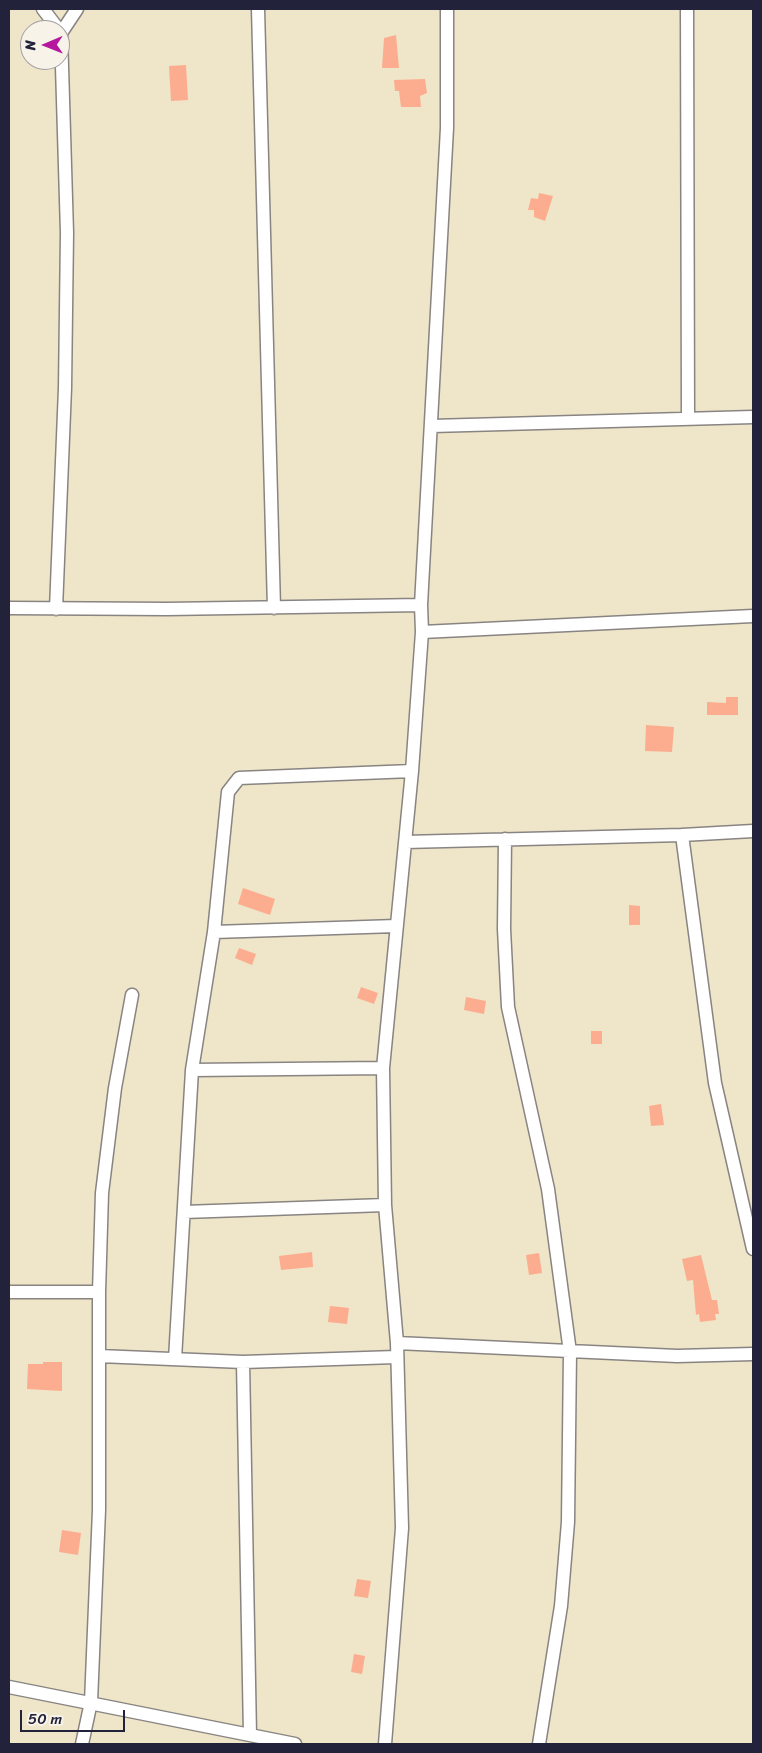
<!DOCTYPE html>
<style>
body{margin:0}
#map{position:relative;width:762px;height:1753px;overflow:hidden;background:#efe5c9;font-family:Sriracha,sans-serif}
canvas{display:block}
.frame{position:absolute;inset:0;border:10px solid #22223b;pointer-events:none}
.north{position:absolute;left:20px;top:20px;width:50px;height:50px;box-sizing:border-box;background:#f7f3e8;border:1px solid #a29fa3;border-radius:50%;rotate:269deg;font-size:14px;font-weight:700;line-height:20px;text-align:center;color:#22223b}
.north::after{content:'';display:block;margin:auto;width:18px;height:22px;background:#b5179e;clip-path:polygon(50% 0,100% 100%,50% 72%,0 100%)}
.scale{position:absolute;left:20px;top:1710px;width:105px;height:22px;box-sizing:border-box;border:2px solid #22223b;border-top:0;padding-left:6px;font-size:15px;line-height:18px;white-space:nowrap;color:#22223b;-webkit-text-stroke:4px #f7f3e8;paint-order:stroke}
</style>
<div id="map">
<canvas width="762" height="1753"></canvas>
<div class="frame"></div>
<div class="north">N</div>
<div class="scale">50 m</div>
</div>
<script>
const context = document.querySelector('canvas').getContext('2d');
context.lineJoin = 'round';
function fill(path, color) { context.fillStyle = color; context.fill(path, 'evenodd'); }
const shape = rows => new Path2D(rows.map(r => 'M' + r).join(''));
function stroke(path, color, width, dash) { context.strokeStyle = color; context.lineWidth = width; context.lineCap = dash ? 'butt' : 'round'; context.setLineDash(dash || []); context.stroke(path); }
fill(shape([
 [396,35,399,68,382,68,384,38],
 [186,65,188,100,171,101,169,66],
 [425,79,427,93,420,96,421,107,401,107,399,91,395,91,394,80],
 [539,193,553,196,545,221,534,217,534,210,528,210,531,198,538,199],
 [726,697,738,697,738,715,707,715,707,702,726,703],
 [646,725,674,727,672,752,645,751],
 [243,888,275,899,270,915,238,904],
 [629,905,640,906,640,925,629,925],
 [239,948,256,954,252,965,235,958],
 [361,987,378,993,374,1004,357,998],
 [466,997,486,1001,484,1014,464,1010],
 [591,1031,602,1031,602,1044,591,1044],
 [661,1104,664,1125,651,1126,649,1106],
 [312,1252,313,1267,281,1270,279,1256],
 [539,1253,542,1273,529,1275,526,1255],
 [701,1255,712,1300,717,1300,719,1314,715,1314,716,1320,700,1322,699,1314,696,1315,693,1280,687,1281,682,1259],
 [330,1306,349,1308,347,1324,328,1322],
 [43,1362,62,1362,62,1391,27,1389,28,1364,43,1364],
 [62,1530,81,1533,78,1555,59,1552],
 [357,1579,371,1581,368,1598,354,1596],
 [354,1654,365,1656,362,1674,351,1672]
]), '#fcad8f');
const minor = shape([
 [43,9,59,30],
 [258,9,274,608],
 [687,9,688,419],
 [432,426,753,417],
 [9,608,167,609,421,605],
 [56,609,65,388,67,233,61,33,77,9],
 [422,632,753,616],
 [682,835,715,1083,753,1249],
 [505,839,504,929,508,1007,548,1189,570,1352,568,1522,561,1606,539,1744],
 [405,842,682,835,753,831],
 [214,932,396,926],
 [192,1070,383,1068],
 [184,1212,385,1205],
 [9,1292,99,1292],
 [397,1343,677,1356,753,1354],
 [99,1356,243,1362,396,1357],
 [175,1359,192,1070,214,932,228,792,239,778,412,771],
 [243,1362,250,1735],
 [9,1687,295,1744],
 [82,1744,91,1702,99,1510,99,1292,102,1193,115,1088,132,995],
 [385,1744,402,1528,397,1343,385,1205,383,1068,412,771,422,632,421,605,447,128,447,9]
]);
stroke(minor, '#888482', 15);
stroke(minor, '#fff', 12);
</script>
